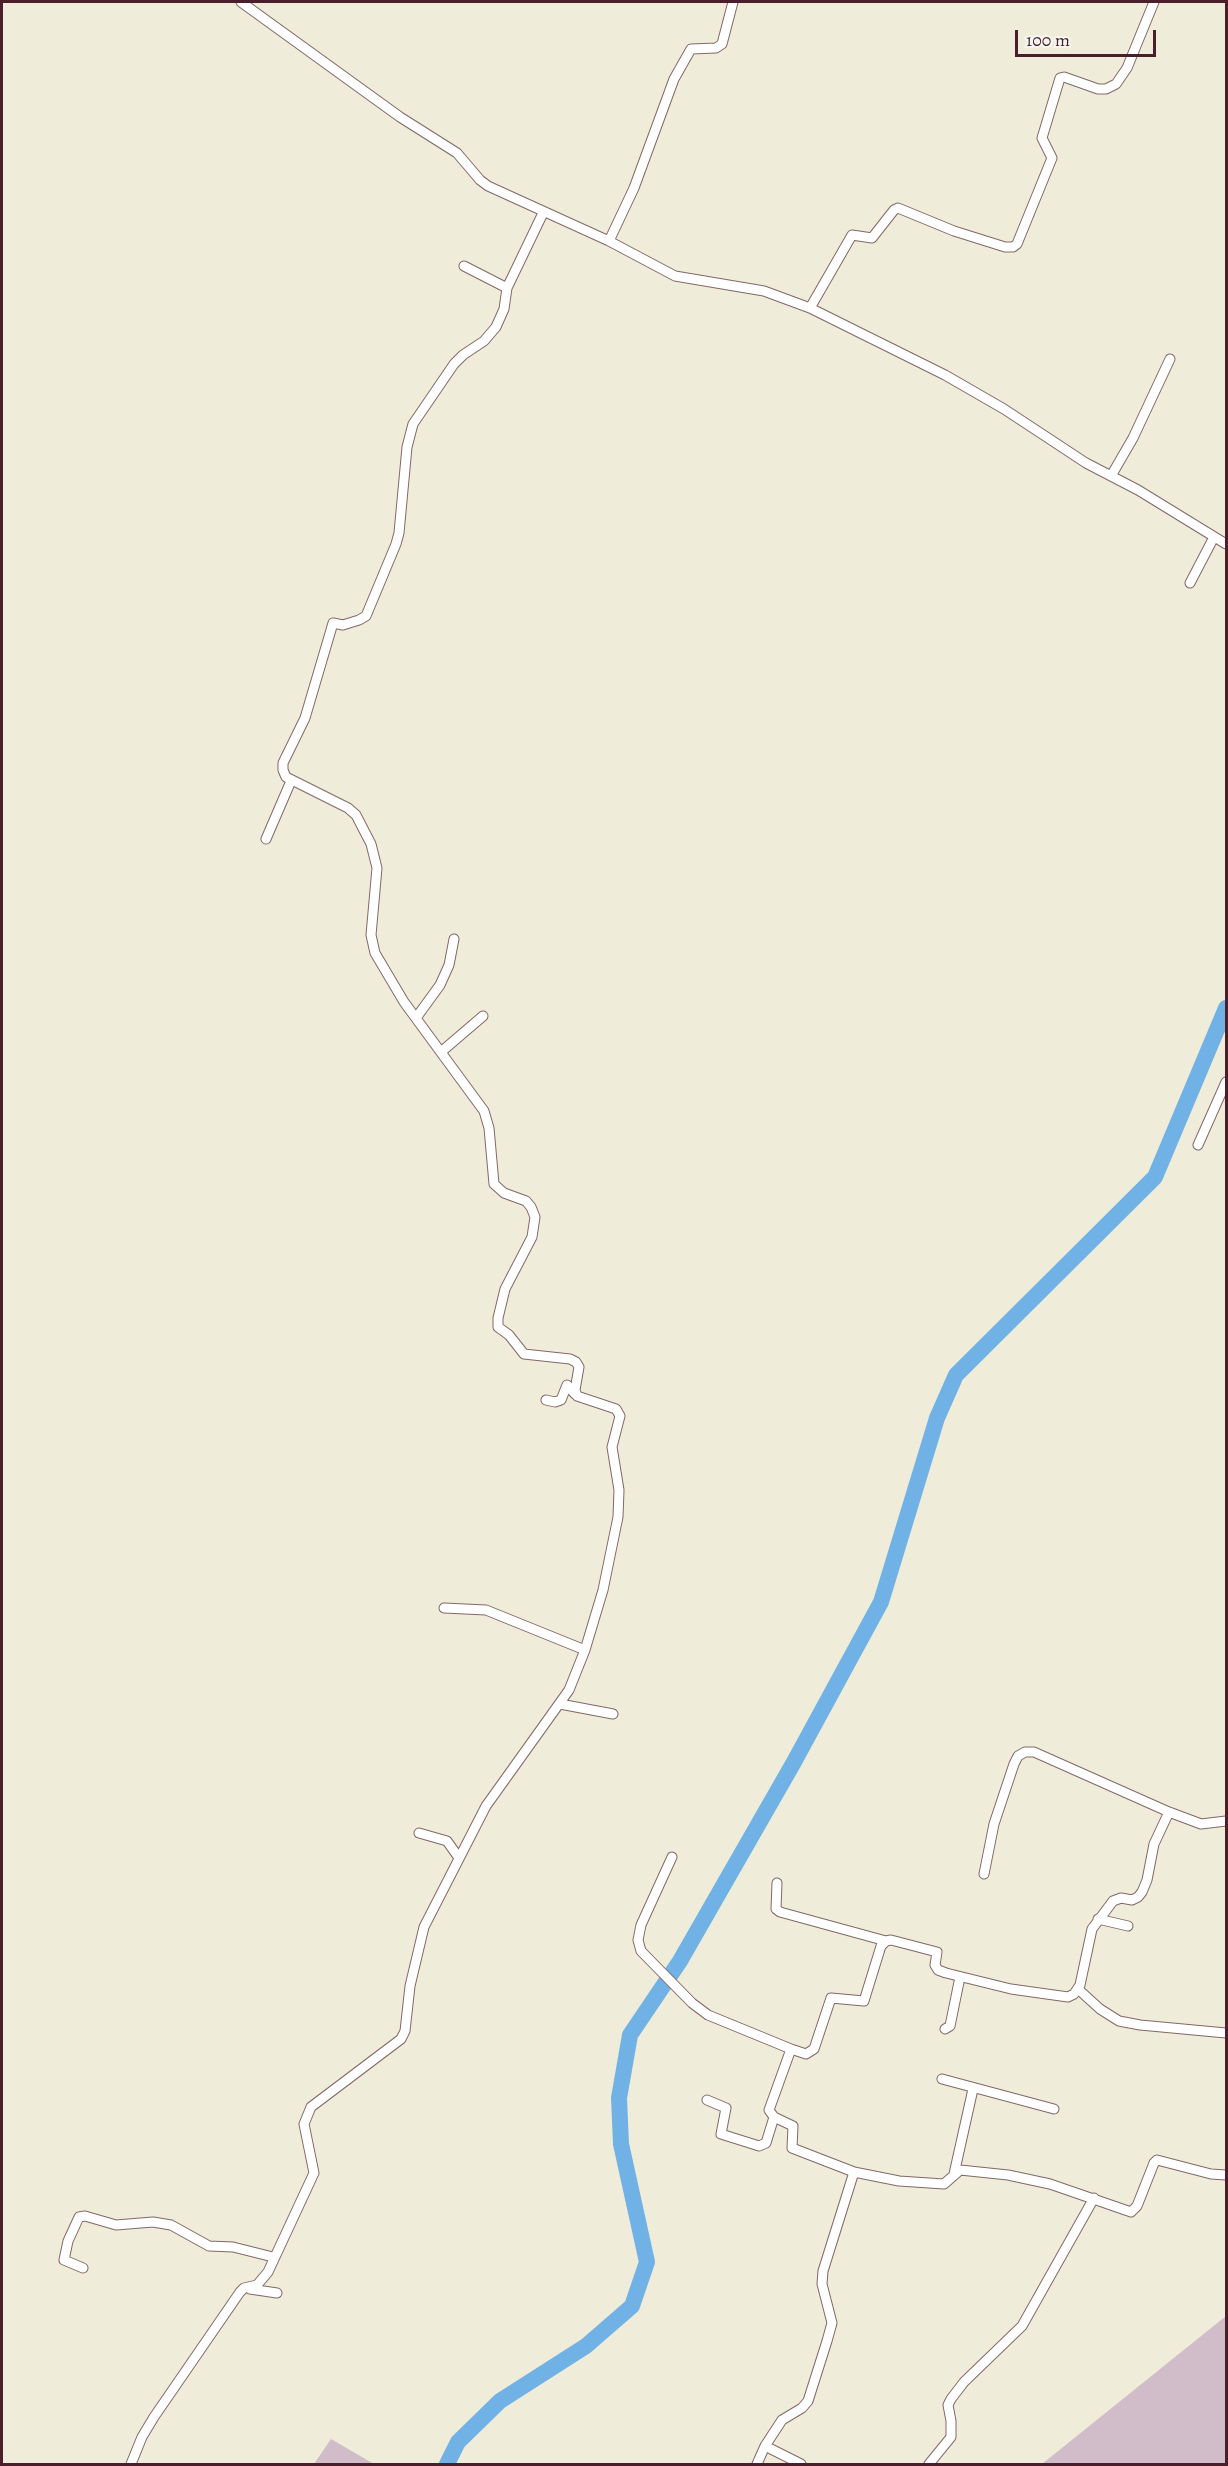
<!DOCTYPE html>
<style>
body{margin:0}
#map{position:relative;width:1228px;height:2466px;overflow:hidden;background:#efecd9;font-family:Alegreya,serif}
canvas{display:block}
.frame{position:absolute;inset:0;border:3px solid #4a1f2b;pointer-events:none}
.scale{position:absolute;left:1015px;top:30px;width:141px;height:27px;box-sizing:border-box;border:3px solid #4a1f2b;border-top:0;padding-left:8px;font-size:18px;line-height:21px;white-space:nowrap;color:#4a1f2b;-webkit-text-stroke:4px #f6f6f2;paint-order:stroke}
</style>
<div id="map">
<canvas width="1228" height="2466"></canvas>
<div class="frame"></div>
<div class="scale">100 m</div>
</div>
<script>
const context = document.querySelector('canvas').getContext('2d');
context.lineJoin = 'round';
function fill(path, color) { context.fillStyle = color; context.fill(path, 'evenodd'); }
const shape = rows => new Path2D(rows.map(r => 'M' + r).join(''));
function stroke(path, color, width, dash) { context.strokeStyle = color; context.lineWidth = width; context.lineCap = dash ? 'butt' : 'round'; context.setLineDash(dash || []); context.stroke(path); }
fill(shape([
 [1226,2316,1226,2464,1042,2464],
 [331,2439,374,2464,314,2464]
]), '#d1bdc9');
stroke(shape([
 [447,2464,458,2442,500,2401,586,2346,632,2306,647,2262,621,2144,619,2098,630,2035,680,1961,794,1762,881,1602,937,1418,956,1375,1155,1177,1226,1008]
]), '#70b2e5', 16);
const minor = shape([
 [241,2,400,117,457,153,480,180,488,186,609,241,675,276,764,291,810,308,945,375,1004,409,1086,463,1138,490,1226,544],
 [609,241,634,188,674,79,691,49,716,48,722,44,733,2],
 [464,266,507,288],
 [810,308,852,235,872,238,894,210,898,208,954,231,1005,247,1013,247,1017,244,1052,158,1042,138,1060,78,1064,77,1098,89,1106,89,1116,84,1127,68,1154,2],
 [1111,476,1133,438,1170,359],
 [1190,583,1214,537],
 [266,839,291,781],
 [416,1018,440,985,449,965,454,939],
 [441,1052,483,1016],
 [1198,1145,1226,1082],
 [546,1400,555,1402,561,1400,567,1385,575,1394],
 [444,1608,486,1610,585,1650],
 [560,1704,613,1714],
 [419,1833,447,1841,459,1858],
 [672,1857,641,1925,638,1940,641,1951,692,2003,708,2015,791,2049,769,2110,774,2117,793,2126,792,2148,854,2172,899,2181,944,2184,960,2170,1008,2175,1050,2184,1131,2212,1137,2206,1154,2163,1157,2160,1211,2174,1226,2175],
 [984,1874,994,1824,1014,1764,1018,1756,1025,1752,1034,1752,1169,1812],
 [777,1883,776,1909,780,1912,886,1941],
 [1098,1919,1128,1926],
 [1078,1989,1100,2009,1119,2021,1140,2025,1226,2033],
 [945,2029,950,2026,960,1977],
 [791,2049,806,2054,814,2049,831,1998,864,2001,881,1946,886,1941,891,1940,937,1952,935,1965,938,1970,946,1973,1011,1989,1068,1997,1074,1994,1080,1985,1092,1929,1113,1901,1121,1898,1132,1900,1138,1897,1142,1892,1147,1880,1154,1844,1169,1812,1201,1824,1226,1821],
 [942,2079,1054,2109],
 [707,2100,726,2108,721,2134,759,2146,766,2143,774,2117],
 [954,2174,973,2089],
 [83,2268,64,2260,68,2241,79,2217,85,2216,116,2225,153,2222,171,2225,209,2246,233,2247,273,2257],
 [250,2289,277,2293],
 [765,2446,801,2464],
 [131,2464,142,2437,154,2417,240,2292,244,2288,257,2285,268,2272,314,2173,304,2124,311,2107,401,2039,405,2031,410,1986,424,1927,486,1806,569,1690,585,1650,603,1590,618,1517,619,1490,612,1447,620,1416,616,1409,577,1396,575,1390,579,1367,576,1362,570,1359,524,1354,509,1335,498,1327,498,1318,505,1289,532,1237,535,1217,531,1207,526,1201,504,1193,494,1184,489,1128,484,1111,404,1002,375,953,371,935,377,868,371,844,356,815,348,808,286,777,283,770,283,763,305,718,333,623,343,625,359,620,366,616,396,544,399,533,407,447,413,424,454,364,463,355,484,341,496,327,504,309,507,288,543,213],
 [757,2464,765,2446,782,2420,802,2408,808,2401,827,2341,832,2323,822,2284,823,2271,854,2172],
 [929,2464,951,2437,951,2421,948,2405,951,2399,964,2382,1022,2326,1094,2198]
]);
stroke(minor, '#846768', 11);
stroke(minor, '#fff', 9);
</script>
